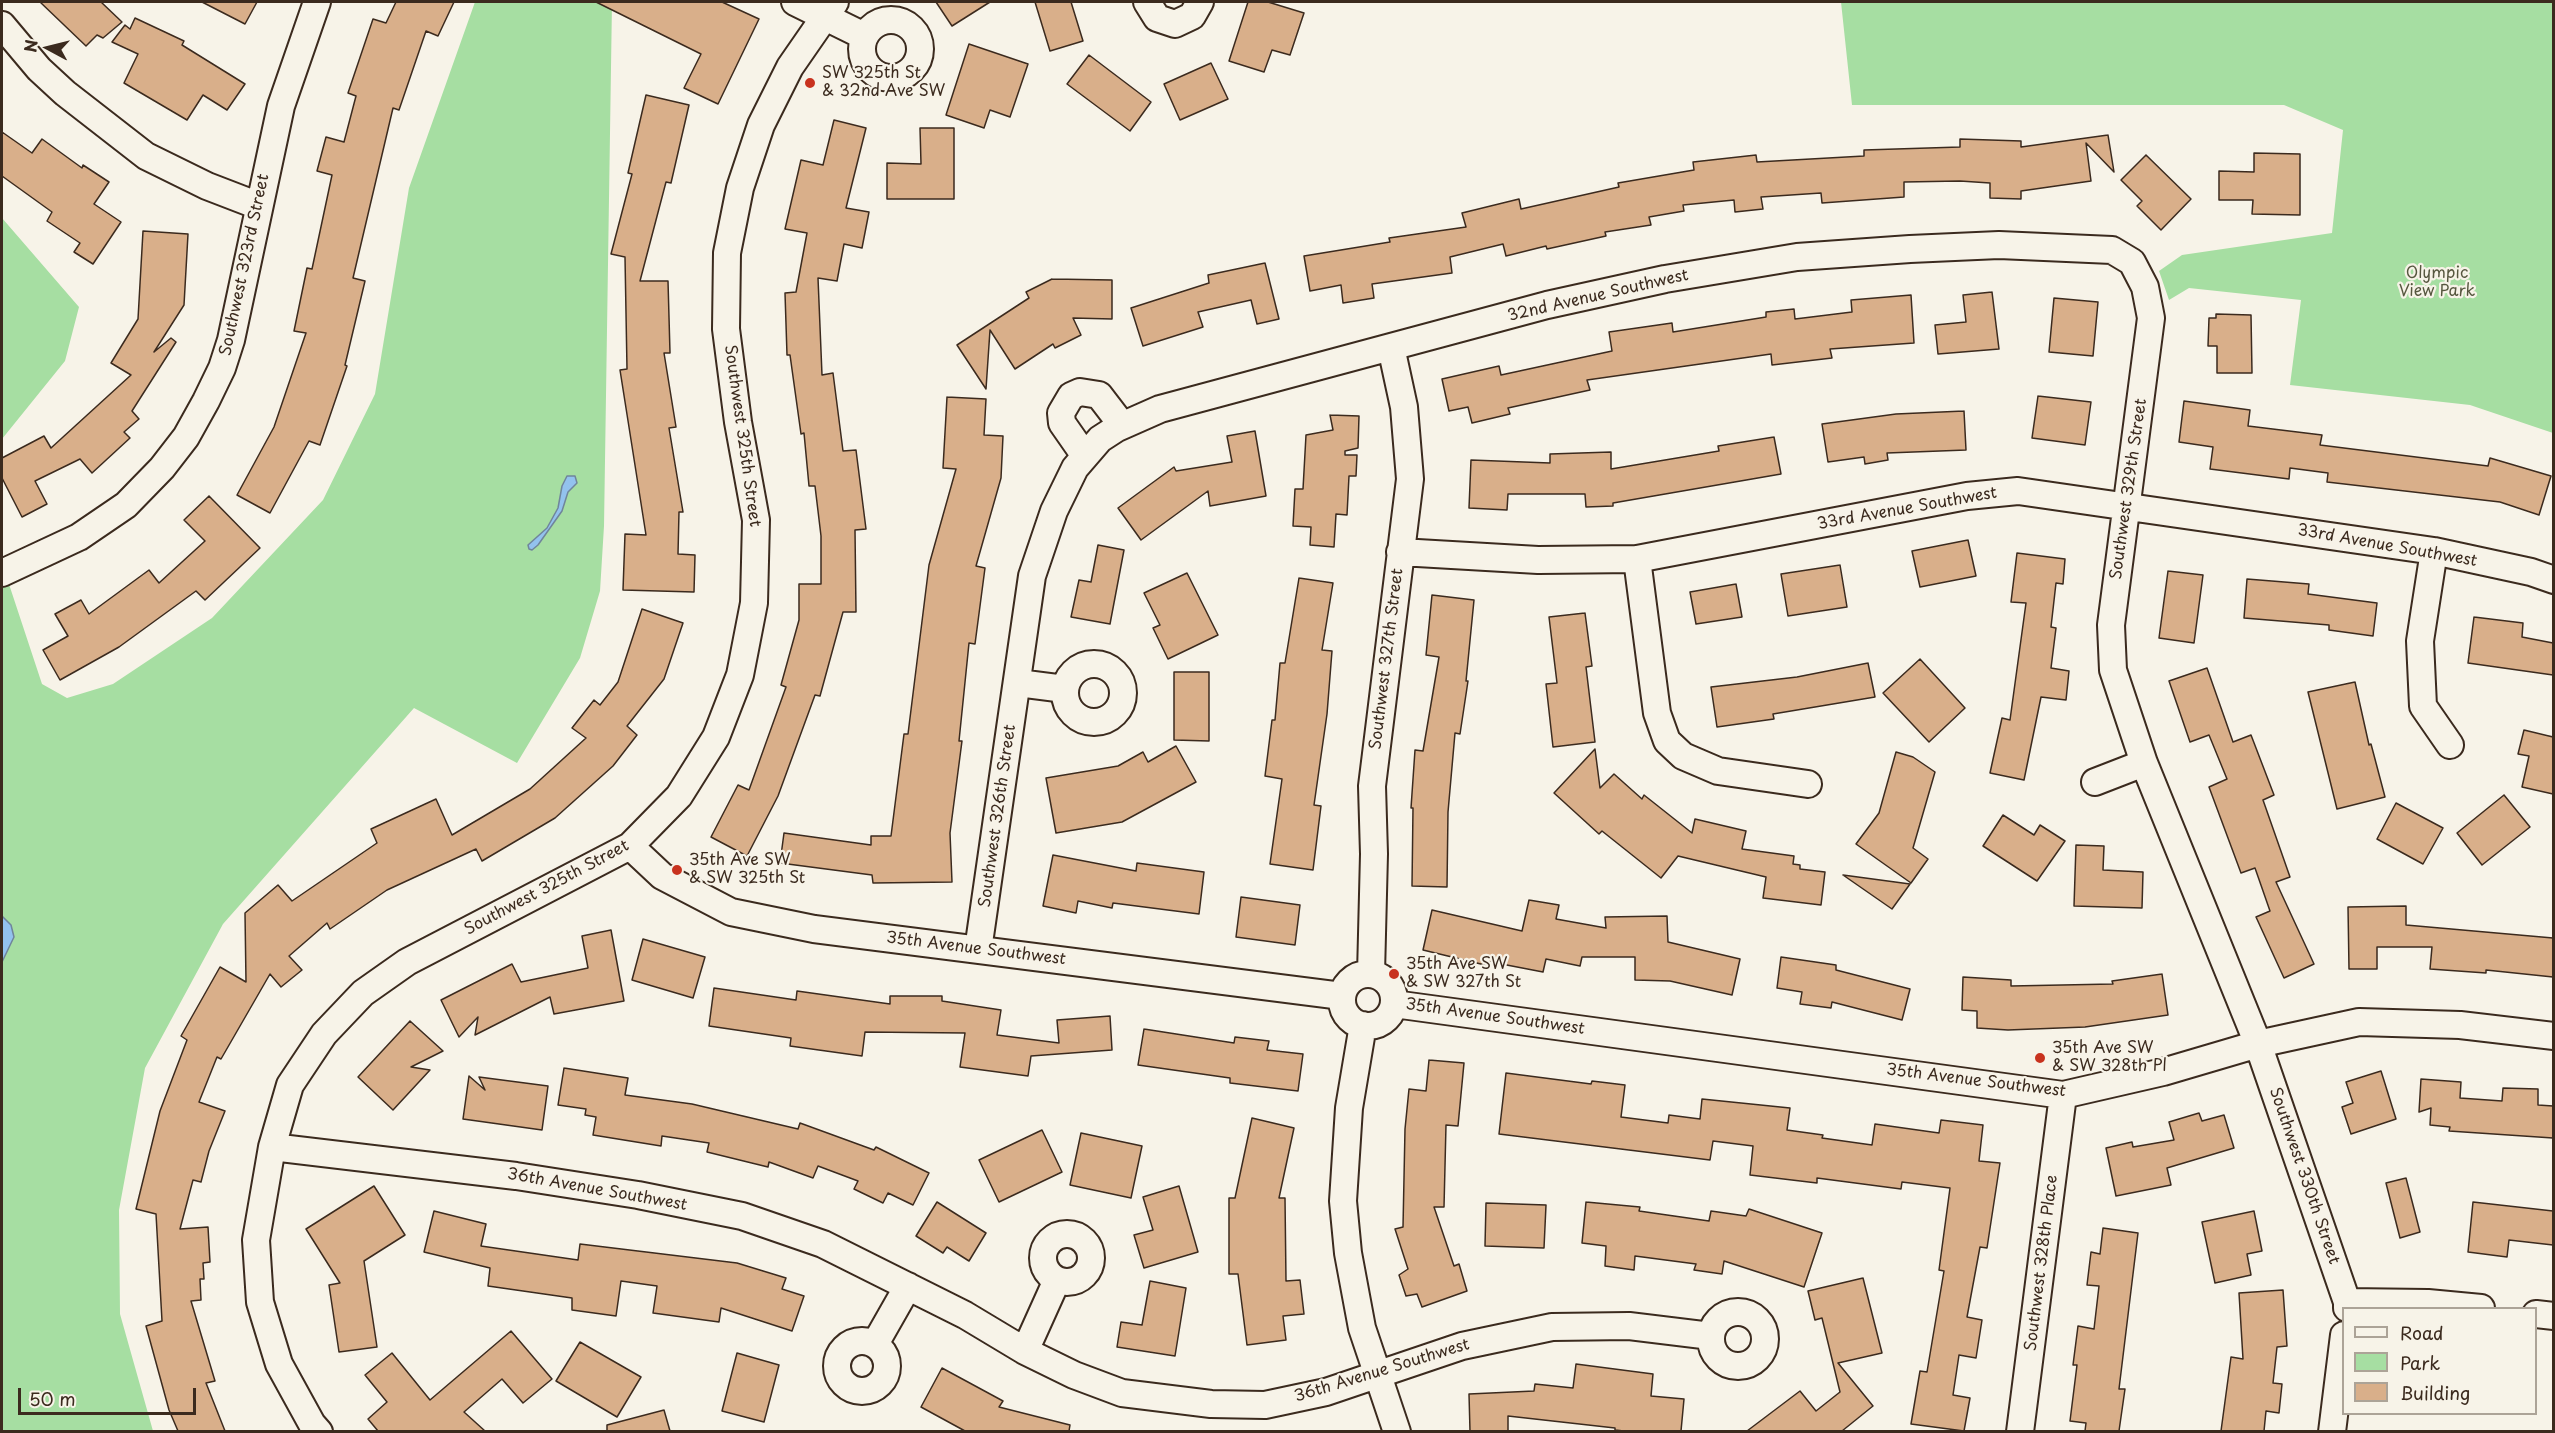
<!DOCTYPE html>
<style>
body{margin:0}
#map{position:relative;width:2555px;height:1433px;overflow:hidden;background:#f7f3e8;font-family:"Playpen Sans",sans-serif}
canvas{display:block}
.frame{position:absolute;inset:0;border:3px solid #3b2a1e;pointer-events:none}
.legend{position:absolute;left:2342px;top:1307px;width:195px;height:108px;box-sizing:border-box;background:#f7f3e8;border:2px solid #aca397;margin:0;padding:8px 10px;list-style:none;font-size:18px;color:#3b2a1e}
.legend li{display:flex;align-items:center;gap:12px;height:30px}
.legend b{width:30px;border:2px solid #aca397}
.north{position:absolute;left:18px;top:18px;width:60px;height:60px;-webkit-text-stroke:4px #f7f3e8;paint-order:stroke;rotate:277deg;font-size:16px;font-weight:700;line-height:24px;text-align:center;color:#3b2a1e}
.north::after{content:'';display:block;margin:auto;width:21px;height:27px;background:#3b2a1e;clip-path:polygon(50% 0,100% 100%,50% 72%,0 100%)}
.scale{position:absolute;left:18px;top:1388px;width:178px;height:27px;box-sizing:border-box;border:3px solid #3b2a1e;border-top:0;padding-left:8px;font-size:18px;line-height:21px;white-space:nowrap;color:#3b2a1e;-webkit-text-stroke:4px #f7f3e8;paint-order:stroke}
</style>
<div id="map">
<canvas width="2555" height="1433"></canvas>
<div class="frame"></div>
<ul class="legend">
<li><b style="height:8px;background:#f7f3e8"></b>Road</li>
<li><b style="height:16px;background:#a6dea2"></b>Park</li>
<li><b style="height:16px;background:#d9af8a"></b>Building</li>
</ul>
<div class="north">N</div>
<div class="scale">50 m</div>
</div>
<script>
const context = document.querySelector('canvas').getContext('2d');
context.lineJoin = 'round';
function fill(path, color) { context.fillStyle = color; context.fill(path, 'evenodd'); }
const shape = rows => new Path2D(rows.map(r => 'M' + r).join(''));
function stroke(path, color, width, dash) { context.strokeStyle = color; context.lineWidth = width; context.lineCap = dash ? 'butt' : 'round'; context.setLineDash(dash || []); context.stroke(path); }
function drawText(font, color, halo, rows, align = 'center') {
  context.font = font + ' "Playpen Sans",sans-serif'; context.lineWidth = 4.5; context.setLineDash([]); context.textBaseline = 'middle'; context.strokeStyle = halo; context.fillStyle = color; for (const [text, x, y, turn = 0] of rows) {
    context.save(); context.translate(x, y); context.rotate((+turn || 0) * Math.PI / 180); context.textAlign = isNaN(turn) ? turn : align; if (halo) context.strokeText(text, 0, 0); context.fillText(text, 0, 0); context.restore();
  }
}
fill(shape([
 [475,2,612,2,604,526,600,591,580,658,517,763,414,708,223,924,145,1068,119,1210,120,1314,153,1431,2,1431,2,563,42,684,67,698,113,684,212,618,323,500,375,394,409,188],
 [1841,2,2553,2,2553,433,2470,405,2290,385,2301,300,2189,288,2169,300,2159,271,2182,255,2332,233,2343,130,2284,105,1852,105],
 [2,218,79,307,65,361,2,439]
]), '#a6dea2');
const water = shape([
 [567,476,575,476,577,483,568,492,562,511,538,545,532,550,529,549,528,545,547,528,558,508,562,486,567,476],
 [2,916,11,925,14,937,2,962,2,916]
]);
fill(water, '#93c2ee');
stroke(water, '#70859b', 1.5);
const building = shape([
 [40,2,101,2,122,22,103,38,97,35,86,46,40,2],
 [202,2,257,2,245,24,202,2],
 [396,2,454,2,438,36,426,31,399,110,393,108,353,278,365,281,345,365,347,366,320,445,309,441,270,513,237,495,274,427,306,333,294,331,307,268,312,269,332,175,317,171,326,137,344,142,356,96,348,93,373,19,386,23,396,2],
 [596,2,722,2,759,19,718,104,684,88,701,54,596,2],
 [936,2,990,2,952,26,936,2],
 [1035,2,1071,2,1083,41,1050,51,1035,2],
 [1248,2,1268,2,1304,13,1290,55,1272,50,1264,72,1229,61,1248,2],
 [135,18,184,41,182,45,245,84,227,110,203,95,187,120,124,83,138,54,112,42,125,25,130,29,135,18],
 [969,44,1028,64,1010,117,990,110,984,128,946,115,969,44],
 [1089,55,1151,102,1130,131,1067,84,1089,55],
 [1211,63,1228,99,1180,120,1164,84,1211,63],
 [646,95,689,105,671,183,666,182,640,281,668,281,670,353,664,353,676,427,669,428,683,512,679,512,678,554,695,555,694,592,623,590,625,534,646,535,620,370,627,369,625,257,611,254,632,174,628,173,646,95],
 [834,120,866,128,846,208,869,212,862,248,844,244,837,281,818,278,822,375,833,373,843,451,856,450,866,529,855,530,856,612,843,612,820,696,815,695,778,796,747,856,711,837,738,785,749,790,786,687,781,685,799,620,799,584,821,584,821,536,815,486,809,486,804,433,801,434,790,355,787,355,785,293,796,292,807,233,785,229,801,160,823,165,834,120],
 [920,128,954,128,954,199,887,199,887,163,921,164,920,128],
 [2,132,32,153,42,139,82,168,83,165,109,182,94,204,121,222,93,264,74,252,80,243,47,221,52,212,2,176,2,132],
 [2108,135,2114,172,2086,143,2091,181,2021,191,2021,199,1990,198,1990,183,1960,181,1904,182,1904,197,1822,203,1821,193,1761,197,1763,209,1735,212,1734,200,1683,205,1684,211,1649,217,1651,225,1605,232,1606,236,1547,249,1546,246,1506,256,1503,244,1450,257,1452,273,1372,284,1374,298,1343,303,1341,285,1310,291,1304,256,1390,242,1389,238,1466,227,1462,213,1519,199,1521,209,1619,187,1618,183,1694,170,1693,162,1756,155,1757,162,1864,156,1864,150,1960,147,1960,139,2021,141,2021,147,2108,135],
 [2254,153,2300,154,2300,215,2252,214,2253,200,2219,200,2219,171,2254,172,2254,153],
 [2146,155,2191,199,2161,230,2137,206,2142,201,2121,180,2146,155],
 [143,231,188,234,184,305,154,352,171,338,176,342,132,411,139,419,124,432,130,438,92,473,80,459,35,481,47,504,22,517,2,478,2,458,44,436,51,448,131,375,111,363,138,319,143,231],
 [1265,263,1279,319,1257,324,1251,300,1198,312,1203,327,1143,346,1131,308,1209,283,1208,275,1265,263],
 [1052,279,1112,280,1112,319,1073,318,1081,335,1055,348,1053,344,1015,369,990,330,986,389,957,345,1029,298,1026,292,1052,279],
 [1992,292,1999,349,1938,354,1935,325,1966,322,1963,295,1992,292],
 [1911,295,1914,343,1830,349,1832,358,1772,365,1771,354,1587,380,1590,390,1508,408,1510,414,1472,423,1468,407,1449,411,1442,379,1499,366,1501,375,1612,351,1609,332,1672,323,1673,332,1766,317,1766,312,1794,309,1795,319,1852,312,1851,300,1911,295],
 [2054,298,2098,302,2093,356,2049,352,2054,298],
 [2216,314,2251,315,2252,373,2217,373,2217,346,2208,346,2209,318,2216,318,2216,314],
 [2038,396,2091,402,2085,445,2032,438,2038,396],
 [947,397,986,399,984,435,1003,436,1001,478,976,566,985,568,975,644,969,643,959,741,962,741,950,833,952,882,873,883,872,875,780,863,784,833,871,845,871,836,891,836,904,734,908,734,929,565,956,469,943,468,947,397],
 [2184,401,2250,410,2248,426,2322,435,2320,445,2488,466,2490,458,2551,476,2539,515,2500,502,2327,482,2328,473,2290,468,2289,479,2210,469,2213,447,2179,442,2184,401],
 [1964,411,1966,450,1887,453,1888,460,1865,464,1864,457,1828,462,1822,424,1896,414,1964,411],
 [1330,415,1359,416,1358,448,1345,451,1345,455,1357,455,1356,476,1349,476,1347,515,1336,514,1334,547,1310,545,1311,527,1293,526,1295,489,1303,489,1306,435,1333,430,1330,415],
 [1255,431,1266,496,1210,506,1208,491,1141,540,1118,508,1174,467,1176,471,1232,462,1227,436,1255,431],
 [1774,437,1781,474,1613,503,1613,506,1586,507,1585,494,1508,494,1507,510,1469,508,1471,460,1550,463,1550,454,1611,452,1611,469,1719,451,1718,446,1774,437],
 [209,496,260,548,205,600,196,591,119,647,60,680,43,650,68,636,55,614,81,600,89,614,149,570,159,583,205,541,184,520,209,496],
 [1968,540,1976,576,1920,587,1912,551,1968,540],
 [1098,545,1124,550,1110,624,1071,617,1079,580,1091,582,1098,545],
 [2017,553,2065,559,2063,584,2056,583,2051,627,2056,628,2051,668,2069,671,2066,700,2041,697,2024,780,1990,773,2002,718,2010,720,2026,603,2011,602,2017,553],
 [1840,565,1847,607,1788,616,1781,574,1840,565],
 [2168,571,2203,575,2194,643,2159,638,2168,571],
 [1187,573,1218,635,1168,659,1153,628,1160,625,1144,593,1187,573],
 [1299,578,1333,583,1322,650,1332,651,1327,714,1314,805,1321,806,1313,870,1270,864,1282,779,1265,776,1272,720,1275,720,1280,663,1285,663,1299,578],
 [2247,579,2309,584,2308,594,2377,603,2373,636,2329,630,2329,625,2244,618,2247,579],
 [1736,584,1742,617,1696,624,1690,592,1736,584],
 [1432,595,1474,600,1466,681,1468,681,1460,734,1455,733,1448,812,1447,887,1412,886,1413,808,1411,808,1415,750,1423,751,1439,657,1426,655,1432,595],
 [642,609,683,623,664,679,627,726,637,735,613,766,555,818,482,861,476,849,387,890,330,929,327,923,289,956,302,970,281,987,270,974,221,1059,217,1057,199,1102,225,1111,209,1151,201,1182,193,1180,180,1229,208,1227,210,1262,203,1263,204,1279,200,1279,201,1300,191,1301,215,1381,206,1383,225,1431,178,1431,169,1410,146,1326,162,1321,156,1214,136,1209,160,1111,187,1040,181,1036,220,967,246,982,245,913,278,885,292,901,377,843,371,829,436,799,452,835,530,789,586,738,572,728,594,700,600,705,618,682,642,609],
 [1585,613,1592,666,1586,667,1595,742,1553,747,1546,684,1557,683,1549,617,1585,613],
 [2474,617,2523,623,2522,637,2553,643,2553,675,2468,663,2474,617],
 [1920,659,1965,708,1929,742,1883,693,1920,659],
 [1868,663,1875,697,1773,714,1774,719,1717,727,1711,687,1797,677,1868,663],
 [2207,668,2233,742,2251,735,2274,795,2263,800,2290,877,2276,882,2314,964,2284,978,2256,917,2270,911,2255,868,2241,873,2209,787,2227,779,2209,735,2190,742,2169,681,2207,668],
 [1174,672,1209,672,1209,741,1174,740,1174,672],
 [2355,682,2369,745,2371,744,2385,797,2337,809,2308,692,2355,682],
 [2524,730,2553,737,2553,794,2522,787,2529,756,2518,754,2524,730],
 [1176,746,1196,782,1122,822,1056,833,1046,778,1118,766,1143,752,1148,762,1176,746],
 [1595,749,1600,788,1614,774,1642,799,1644,795,1692,833,1695,819,1746,831,1742,849,1794,856,1793,864,1800,865,1800,869,1825,872,1821,905,1763,898,1766,877,1678,856,1661,878,1602,831,1599,834,1554,793,1595,749],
 [1896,752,1913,757,1935,772,1913,848,1928,859,1911,883,1856,844,1879,813,1896,752],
 [2504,795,2530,827,2482,865,2457,833,2504,795],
 [2396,803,2443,828,2423,864,2377,839,2396,803],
 [2003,815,2034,835,2040,825,2065,841,2037,881,1983,846,2003,815],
 [2076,845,2104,846,2103,870,2143,872,2142,908,2074,906,2076,845],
 [1053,855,1136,871,1137,863,1204,872,1199,914,1113,903,1112,908,1078,901,1076,913,1043,906,1053,855],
 [1843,875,1910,884,1892,909,1843,875],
 [1241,897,1300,905,1295,945,1236,937,1241,897],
 [1529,900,1559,905,1556,919,1606,928,1605,917,1667,916,1668,942,1740,959,1732,995,1670,981,1635,980,1635,957,1582,957,1580,966,1546,959,1543,972,1486,961,1485,965,1423,950,1432,910,1522,931,1529,900],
 [2406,906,2406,925,2553,938,2553,977,2486,970,2486,973,2430,969,2432,947,2377,947,2377,969,2349,969,2348,907,2406,906],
 [611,930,624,1001,554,1014,550,997,475,1035,478,1017,459,1037,441,1000,512,964,521,982,588,968,582,936,611,930],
 [643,939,705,957,693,998,632,980,643,939],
 [1781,957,1836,965,1836,970,1910,989,1902,1020,1832,1002,1831,1008,1800,1004,1802,992,1777,988,1781,957],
 [2162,974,2168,1015,2085,1027,2008,1030,1977,1028,1977,1011,1962,1010,1963,977,2011,980,2011,986,2113,984,2112,981,2162,974],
 [714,988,796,1000,797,991,890,1004,890,996,942,996,942,1001,1001,1010,997,1035,1059,1043,1057,1020,1110,1016,1112,1050,1031,1056,1028,1076,960,1067,965,1033,865,1032,862,1056,790,1046,791,1038,709,1026,714,988],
 [410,1021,443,1051,411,1067,430,1070,393,1110,358,1077,410,1021],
 [1144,1029,1234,1043,1235,1037,1269,1041,1267,1050,1303,1054,1298,1091,1230,1083,1230,1078,1138,1065,1144,1029],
 [1429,1060,1464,1063,1458,1126,1446,1125,1444,1207,1434,1207,1454,1266,1459,1264,1467,1291,1422,1307,1417,1294,1406,1296,1399,1275,1408,1269,1395,1229,1403,1227,1405,1129,1409,1089,1426,1091,1429,1060],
 [564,1068,628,1078,625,1095,692,1104,798,1129,800,1123,874,1150,876,1147,929,1173,913,1205,888,1193,883,1203,854,1189,858,1181,818,1166,813,1178,769,1162,768,1167,707,1152,709,1143,662,1136,661,1146,593,1135,596,1117,585,1115,586,1109,558,1105,564,1068],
 [2381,1071,2396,1119,2351,1134,2342,1107,2353,1103,2346,1082,2381,1071],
 [1506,1073,1591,1084,1592,1081,1625,1085,1621,1117,1668,1123,1669,1115,1700,1119,1702,1099,1790,1108,1787,1130,1823,1135,1822,1138,1872,1145,1875,1124,1939,1133,1941,1120,1983,1125,1979,1161,2000,1163,1987,1248,1980,1247,1967,1317,1982,1320,1976,1358,1959,1355,1953,1395,1970,1398,1964,1431,1911,1424,1920,1371,1927,1372,1944,1271,1939,1270,1950,1188,1902,1182,1901,1189,1817,1178,1817,1183,1750,1175,1753,1146,1713,1141,1710,1160,1499,1134,1506,1073],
 [469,1076,485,1090,479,1077,548,1086,542,1130,463,1119,469,1076],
 [2421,1079,2461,1082,2460,1098,2502,1101,2503,1088,2538,1089,2538,1105,2553,1106,2553,1138,2449,1131,2450,1127,2430,1125,2431,1108,2419,1112,2421,1079],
 [2199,1113,2202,1121,2224,1115,2234,1148,2167,1168,2171,1185,2116,1196,2106,1148,2132,1142,2133,1147,2174,1140,2169,1122,2199,1113],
 [1252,1118,1294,1128,1279,1198,1285,1198,1286,1281,1300,1280,1304,1314,1283,1316,1286,1340,1247,1345,1238,1274,1229,1274,1229,1198,1235,1198,1252,1118],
 [1042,1130,1062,1172,999,1202,979,1160,1042,1130],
 [1081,1133,1142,1146,1131,1198,1070,1185,1081,1133],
 [2406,1178,2420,1232,2400,1238,2386,1183,2406,1178],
 [374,1186,405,1235,364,1261,377,1347,339,1352,329,1285,340,1283,306,1229,374,1186],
 [1179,1186,1198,1252,1144,1268,1134,1235,1153,1230,1143,1197,1179,1186],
 [937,1202,986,1233,969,1261,947,1247,943,1253,916,1236,937,1202],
 [1586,1202,1640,1207,1639,1211,1709,1221,1711,1211,1746,1216,1749,1209,1822,1233,1804,1287,1724,1261,1722,1274,1694,1270,1696,1264,1635,1256,1634,1270,1605,1266,1606,1246,1582,1243,1586,1202],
 [2473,1202,2553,1211,2553,1245,2509,1240,2507,1257,2468,1252,2473,1202],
 [1486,1203,1546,1205,1544,1248,1485,1246,1486,1203],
 [434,1211,486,1224,481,1246,578,1260,580,1244,737,1263,786,1278,782,1289,804,1296,792,1331,721,1308,719,1322,653,1313,657,1286,621,1281,616,1316,572,1310,572,1298,488,1286,490,1268,424,1252,434,1211],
 [2254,1211,2262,1251,2247,1254,2251,1275,2215,1283,2202,1222,2254,1211],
 [2103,1228,2138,1233,2119,1389,2125,1389,2119,1431,2085,1431,2086,1423,2070,1421,2077,1365,2073,1365,2078,1326,2094,1329,2099,1286,2087,1285,2091,1252,2100,1254,2103,1228],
 [1863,1278,1882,1353,1838,1363,1873,1406,1842,1431,1747,1431,1800,1391,1816,1411,1840,1392,1822,1318,1815,1320,1808,1291,1863,1278],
 [1150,1281,1186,1288,1175,1356,1117,1347,1121,1322,1142,1325,1150,1281],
 [2283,1290,2287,1346,2277,1347,2273,1383,2282,1384,2279,1413,2266,1411,2264,1431,2221,1431,2231,1357,2243,1359,2239,1293,2283,1290],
 [511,1331,552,1379,523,1403,502,1379,464,1412,485,1431,378,1431,368,1419,387,1402,365,1375,392,1353,430,1400,511,1331],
 [580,1342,641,1377,617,1417,556,1381,580,1342],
 [737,1353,779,1365,764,1422,722,1411,737,1353],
 [1576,1364,1653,1374,1651,1396,1684,1399,1681,1431,1624,1431,1615,1430,1615,1428,1508,1416,1508,1431,1470,1431,1469,1394,1534,1391,1535,1384,1573,1388,1576,1364],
 [942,1368,1003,1401,999,1407,1070,1425,1069,1431,965,1431,921,1407,942,1368],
 [664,1410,670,1431,607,1431,607,1425,664,1410]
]);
fill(building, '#d9af8a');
stroke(building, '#3b2a1e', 1.5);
const minor = shape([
 [795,2,864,36],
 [1147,2,1157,18,1175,24,1192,16,1200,2],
 '862 49a29 29 0 1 1 58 0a29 29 0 1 1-58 0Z',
 [2,25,39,69,65,93,146,156,207,186,259,206],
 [1085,456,1062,423,1061,413,1071,396,1080,392,1099,395,1122,425],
 [2434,551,2420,641,2423,706,2450,745],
 [1400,552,1538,560,1637,559,1967,496,2018,491,2434,551,2531,572,2554,580],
 [1637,559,1657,713,1667,741,1683,756,1718,771,1808,784],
 [2,573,79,537,126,505,162,468,186,437,206,401,222,368,231,340,281,106,317,2],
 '1065 693a29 29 0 1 1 58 0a29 29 0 1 1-58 0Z',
 [1018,683,1065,689],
 [2095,782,2144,763],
 [630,846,662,876,731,912,814,929,1342,996],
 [978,950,1032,576,1054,511,1075,468,1100,439,1117,428,1160,409,1547,305,1665,279,1797,257,1910,249,1999,245,2112,250,2132,262,2145,287,2151,318,2111,625,2113,670,2144,763,2258,1044,2347,1302,2347,1308],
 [1371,974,1374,854,1372,786,1410,479,1404,407,1391,347],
 '1342 1000a26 26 0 1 1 52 0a26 26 0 1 1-52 0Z',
 [1394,1004,2063,1095,2163,1072,2258,1044,2359,1022,2460,1025,2554,1036],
 [1363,1025,1349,1108,1343,1201,1348,1253,1362,1328,1397,1432],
 [272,1147,516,1176,638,1195,742,1216,823,1244,965,1315,1025,1351,1074,1375,1122,1393,1211,1404,1265,1405,1326,1392,1462,1346,1552,1327,1629,1326,1711,1336],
 '1043 1258a24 24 0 1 1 48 0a24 24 0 1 1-48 0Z',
 [2347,1302,2428,1303,2481,1308],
 '1711 1339a27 27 0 1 1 54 0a27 27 0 1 1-54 0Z',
 [2536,1314,2554,1316],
 '837 1366a25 25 0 1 1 50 0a25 25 0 1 1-50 0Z',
 [875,1344,908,1286],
 [1025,1351,1057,1280],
 [319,1432,312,1424,279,1364,260,1302,256,1240,272,1147,290,1085,324,1034,363,993,407,962,630,846,679,796,716,737,740,675,754,603,756,520,738,422,726,329,727,253,740,188,761,125,790,67,835,2],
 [2020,1432,2063,1095],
 [2332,1432,2344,1335]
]);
stroke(minor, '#3b2a1e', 30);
stroke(minor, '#f7f3e8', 26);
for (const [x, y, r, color] of [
 [810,83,6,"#c8321e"],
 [677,870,6,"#c8321e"],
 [1394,974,6,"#c8321e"],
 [2040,1058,6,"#c8321e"]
]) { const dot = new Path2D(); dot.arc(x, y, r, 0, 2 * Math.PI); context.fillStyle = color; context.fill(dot); stroke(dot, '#f7f3e8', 2); }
drawText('16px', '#3b2a1e', '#f7f3e8', [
 ["SW 325th St",822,74],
 ["& 32nd Ave SW",822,92],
 ["35th Ave SW",689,861],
 ["& SW 325th St",689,879],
 ["35th Ave SW",1406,965],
 ["& SW 327th St",1406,983],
 ["35th Ave SW",2052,1049],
 ["& SW 328th Pl",2052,1067]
], 'left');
drawText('16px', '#3b2a1e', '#f7f3e8', [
 ["Southwest 323rd Street",245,265,-78],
 ["32nd Avenue Southwest",1598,296,-13],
 ["Southwest 325th Street",742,436,82],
 ["Southwest 329th Street",2129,489,-82],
 ["33rd Avenue Southwest",1907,509,-10],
 ["33rd Avenue Southwest",2387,546,10],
 ["Southwest 327th Street",1387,659,-83],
 ["Southwest 326th Street",998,816,-82],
 ["Southwest 325th Street",547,888,-28],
 ["35th Avenue Southwest",976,949,7],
 ["35th Avenue Southwest",1495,1017,8],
 ["35th Avenue Southwest",1976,1081,7],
 ["Southwest 330th Street",2304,1176,71],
 ["36th Avenue Southwest",597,1190,10],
 ["Southwest 328th Place",2042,1263,-83],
 ["36th Avenue Southwest",1382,1371,-17]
]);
drawText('16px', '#56573f', '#f7f3e8', [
 ["Olympic",2437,274],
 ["View Park",2437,292]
]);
</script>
